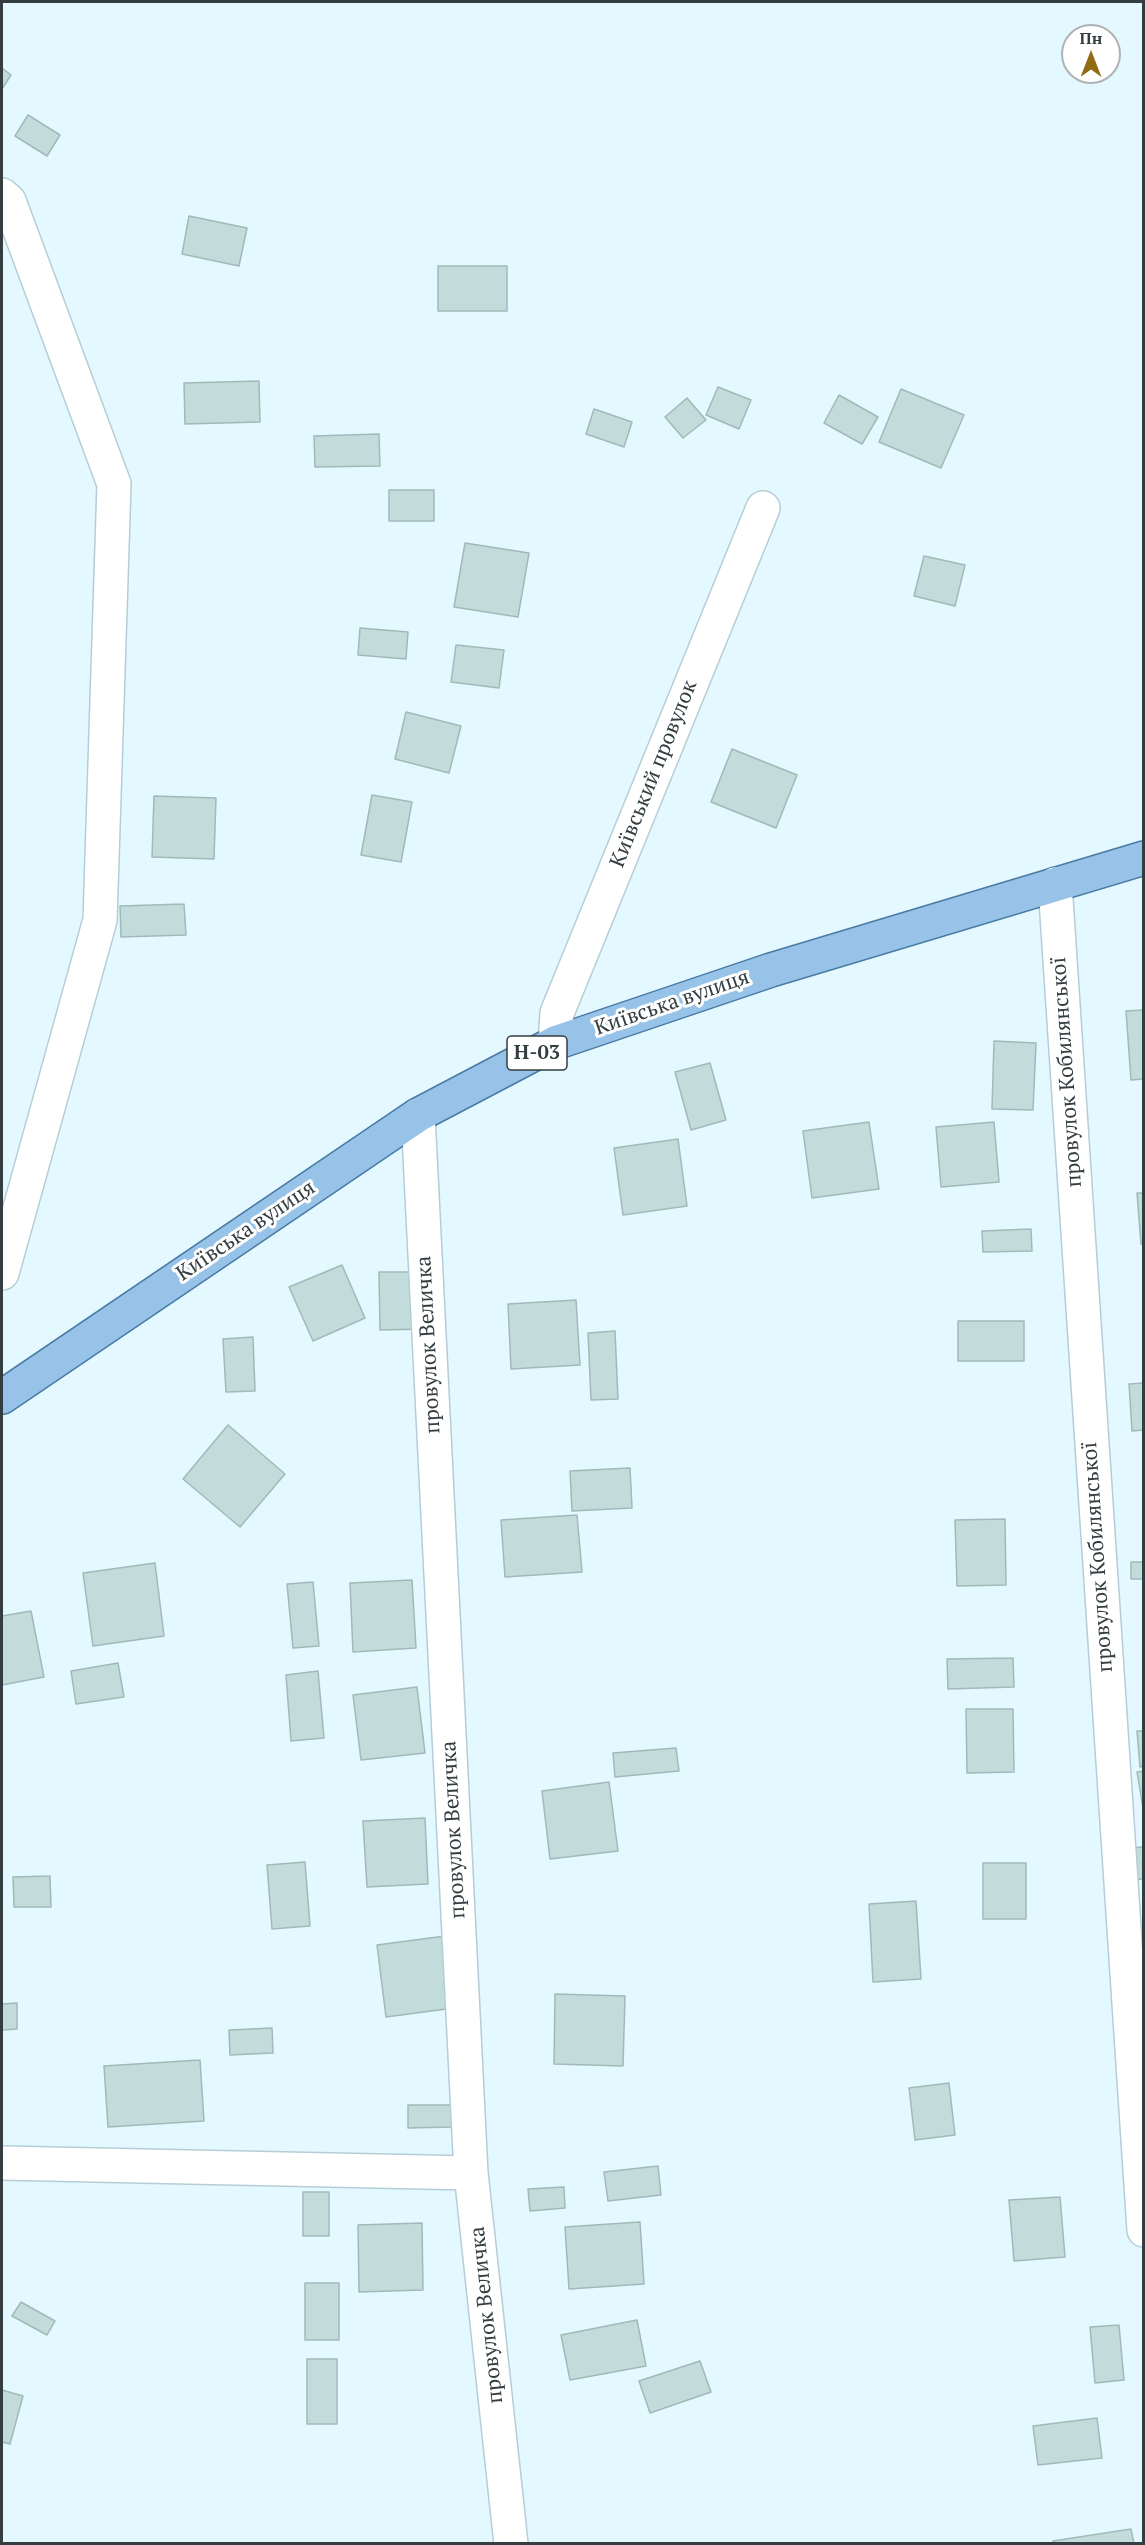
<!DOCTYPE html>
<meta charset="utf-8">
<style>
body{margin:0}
#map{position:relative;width:1145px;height:2545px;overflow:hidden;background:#e4f8ff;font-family:"PT Serif",serif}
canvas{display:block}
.frame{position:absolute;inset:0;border:3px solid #343e41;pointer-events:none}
.north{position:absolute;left:1061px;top:24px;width:60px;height:60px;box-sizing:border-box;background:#fff;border:2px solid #aeb2b3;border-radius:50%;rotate:0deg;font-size:16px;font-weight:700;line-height:24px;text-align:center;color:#343e41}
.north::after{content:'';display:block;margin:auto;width:21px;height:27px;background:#916b12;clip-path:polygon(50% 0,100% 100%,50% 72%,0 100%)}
</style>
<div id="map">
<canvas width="1145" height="2545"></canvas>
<div class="frame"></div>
<div class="north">Пн</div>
</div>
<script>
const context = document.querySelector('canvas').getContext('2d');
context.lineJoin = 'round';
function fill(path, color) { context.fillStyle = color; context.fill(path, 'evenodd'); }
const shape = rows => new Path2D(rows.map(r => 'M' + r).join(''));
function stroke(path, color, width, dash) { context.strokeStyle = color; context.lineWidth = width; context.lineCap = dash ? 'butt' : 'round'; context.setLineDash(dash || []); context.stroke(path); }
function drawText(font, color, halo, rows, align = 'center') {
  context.font = font + ' "PT Serif",serif'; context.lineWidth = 6; context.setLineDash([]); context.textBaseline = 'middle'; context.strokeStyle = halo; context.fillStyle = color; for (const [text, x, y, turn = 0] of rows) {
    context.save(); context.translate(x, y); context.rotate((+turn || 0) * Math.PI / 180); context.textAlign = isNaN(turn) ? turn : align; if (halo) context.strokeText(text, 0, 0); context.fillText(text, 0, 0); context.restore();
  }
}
const building = shape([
 [2,68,11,75,2,89,2,68],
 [28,115,60,135,47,156,15,136,28,115],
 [189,216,247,228,239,266,182,254,189,216],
 [438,266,507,266,507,311,438,311,438,266],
 [259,381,260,422,185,424,184,383,259,381],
 [718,387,751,400,739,429,706,415,718,387],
 [901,389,964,415,941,468,879,442,901,389],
 [839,395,878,417,862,444,824,423,839,395],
 [687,398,706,420,683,438,665,417,687,398],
 [594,409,632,422,624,447,586,434,594,409],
 [379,434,380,466,315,467,314,436,379,434],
 [389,490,434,490,434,521,389,521,389,490],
 [465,543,529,553,518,617,454,607,465,543],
 [924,556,965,565,955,606,914,596,924,556],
 [360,628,408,632,406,659,358,655,360,628],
 [456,645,504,650,499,688,451,682,456,645],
 [406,712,461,726,449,773,395,759,406,712],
 [732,749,797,775,776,828,711,802,732,749],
 [372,795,412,802,401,862,361,855,372,795],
 [154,796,216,798,214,859,152,857,154,796],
 [184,904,186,935,121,937,120,906,184,904],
 [1144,1010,1144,1079,1131,1080,1126,1011,1144,1010],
 [994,1041,1036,1043,1033,1110,992,1109,994,1041],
 [710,1063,726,1120,691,1130,675,1072,710,1063],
 [869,1122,879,1189,812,1198,803,1131,869,1122],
 [994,1122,999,1182,941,1187,936,1127,994,1122],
 [678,1139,687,1206,623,1215,614,1148,678,1139],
 [1137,1193,1144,1193,1144,1244,1141,1244,1137,1193],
 [1031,1229,1032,1251,983,1252,982,1231,1031,1229],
 [342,1265,365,1318,313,1341,289,1287,342,1265],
 [379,1272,423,1272,424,1329,380,1330,379,1272],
 [576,1300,580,1365,511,1369,508,1304,576,1300],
 [958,1321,1024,1321,1024,1361,958,1361,958,1321],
 [615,1331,618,1399,591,1400,588,1333,615,1331],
 [253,1337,255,1391,226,1392,223,1339,253,1337],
 [1144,1383,1144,1430,1132,1431,1129,1384,1144,1383],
 [228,1425,285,1474,240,1527,183,1479,228,1425],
 [630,1468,632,1508,572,1511,570,1471,630,1468],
 [577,1515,582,1572,505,1577,501,1520,577,1515],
 [1005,1519,1006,1585,957,1586,955,1520,1005,1519],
 [1131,1562,1144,1562,1144,1579,1131,1579,1131,1562],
 [155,1563,164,1636,93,1646,83,1573,155,1563],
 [412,1580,416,1648,353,1652,350,1583,412,1580],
 [313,1582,319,1646,293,1648,287,1584,313,1582],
 [31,1611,44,1677,2,1685,2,1616,31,1611],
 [1013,1658,1014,1687,948,1689,947,1659,1013,1658],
 [118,1663,124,1697,76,1704,71,1671,118,1663],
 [318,1671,324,1738,291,1741,286,1675,318,1671],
 [417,1687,425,1753,361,1760,353,1695,417,1687],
 [966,1709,1013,1709,1014,1772,967,1773,966,1709],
 [1137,1731,1144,1731,1144,1766,1140,1767,1137,1731],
 [676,1748,679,1771,615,1777,613,1753,676,1748],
 [1144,1771,1144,1814,1137,1772,1144,1771],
 [609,1782,618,1851,550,1859,542,1791,609,1782],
 [425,1818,428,1884,367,1887,363,1821,425,1818],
 [1144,1847,1144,1879,1128,1880,1126,1848,1144,1847],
 [305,1862,310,1926,272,1929,267,1865,305,1862],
 [983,1863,1026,1863,1026,1919,983,1919,983,1863],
 [50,1876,51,1907,14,1907,13,1877,50,1876],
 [916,1901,921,1979,873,1982,869,1904,916,1901],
 [445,1936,454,2008,386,2017,377,1945,445,1936],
 [555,1994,625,1996,623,2066,554,2064,555,1994],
 [17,2003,17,2029,2,2030,2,2004,17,2003],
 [272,2028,273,2053,230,2055,229,2030,272,2028],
 [200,2060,204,2121,108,2127,104,2066,200,2060],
 [949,2083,955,2135,915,2140,909,2088,949,2083],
 [408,2105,451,2105,452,2127,408,2128,408,2105],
 [658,2166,661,2195,608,2201,604,2172,658,2166],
 [564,2187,565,2208,530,2211,528,2189,564,2187],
 [303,2192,329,2192,329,2236,303,2236,303,2192],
 [1060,2197,1065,2257,1014,2261,1009,2200,1060,2197],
 [640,2222,644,2284,569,2289,565,2227,640,2222],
 [422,2223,423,2290,359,2292,358,2225,422,2223],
 [305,2283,339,2283,339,2340,305,2340,305,2283],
 [21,2302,55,2321,47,2335,12,2316,21,2302],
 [637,2320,646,2366,570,2380,561,2335,637,2320],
 [1119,2325,1124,2380,1095,2383,1090,2327,1119,2325],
 [307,2359,337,2359,337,2424,307,2424,307,2359],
 [700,2361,711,2392,650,2413,639,2381,700,2361],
 [2,2390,23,2396,10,2444,2,2442,2,2390],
 [1097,2418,1102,2458,1038,2465,1033,2426,1097,2418],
 [1131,2529,1134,2544,1054,2544,1053,2541,1131,2529]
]);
fill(building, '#c1dcda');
stroke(building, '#a0bab8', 1.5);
const minor = shape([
 [2,195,9,201,114,484,100,920,2,1273],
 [1055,884,1144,2230],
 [555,1043,557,1013,763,508],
 [418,1115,471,2173,511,2544],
 [2,2163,471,2173]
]);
const major = shape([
 [2,1397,418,1115,555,1043,771,970,1144,858]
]);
stroke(minor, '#b5ced6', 36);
stroke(major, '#487aa4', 36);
stroke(minor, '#fff', 33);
stroke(major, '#98c3e8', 33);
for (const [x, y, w] of [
 [537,1053,60]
]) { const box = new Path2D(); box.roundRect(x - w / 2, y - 17, w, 34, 4.5); context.fillStyle = '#fff'; context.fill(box); stroke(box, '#343e41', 1.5); }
drawText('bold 20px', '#343e41', null, [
 ["Н-03",537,1053]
]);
drawText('21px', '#343e41', '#fff', [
 ["Київський провулок",654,774,-68],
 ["Київська вулиця",672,1003,-19],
 ["провулок Кобилянської",1067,1072,-94],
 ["Київська вулиця",246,1231,-34],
 ["провулок Величка",429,1345,-93],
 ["провулок Кобилянської",1098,1557,-94],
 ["провулок Величка",454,1830,-93],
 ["провулок Величка",487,2315,-96]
]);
</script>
